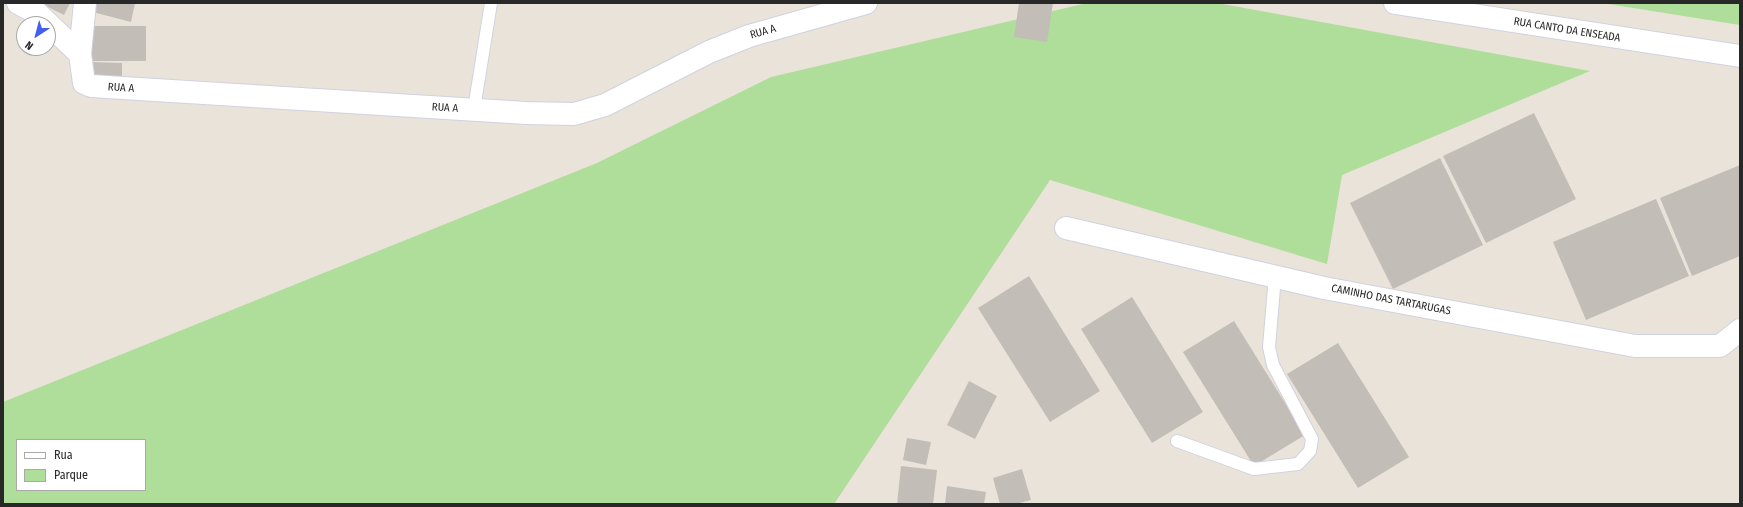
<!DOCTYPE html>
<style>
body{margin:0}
#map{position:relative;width:1743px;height:507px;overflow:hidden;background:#eae3da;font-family:"Fira Sans Condensed",sans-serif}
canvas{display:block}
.frame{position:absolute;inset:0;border:4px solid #282828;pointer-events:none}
.legend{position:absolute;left:16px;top:439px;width:130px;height:52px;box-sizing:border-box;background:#fff;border:1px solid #a9a9a9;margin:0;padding:5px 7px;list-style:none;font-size:12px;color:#282828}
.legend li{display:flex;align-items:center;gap:8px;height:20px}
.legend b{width:20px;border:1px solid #a9a9a9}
.north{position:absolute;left:16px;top:16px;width:40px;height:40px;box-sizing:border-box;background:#fff;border:1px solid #a9a9a9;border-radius:50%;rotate:216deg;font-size:11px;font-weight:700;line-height:16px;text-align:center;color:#282828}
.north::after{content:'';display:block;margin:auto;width:14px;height:18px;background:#445eed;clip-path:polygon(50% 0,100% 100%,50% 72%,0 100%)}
</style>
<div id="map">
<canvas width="1743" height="507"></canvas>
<div class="frame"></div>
<ul class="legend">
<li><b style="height:5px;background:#fff"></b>Rua</li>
<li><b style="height:11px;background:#afdd9a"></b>Parque</li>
</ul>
<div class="north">N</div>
</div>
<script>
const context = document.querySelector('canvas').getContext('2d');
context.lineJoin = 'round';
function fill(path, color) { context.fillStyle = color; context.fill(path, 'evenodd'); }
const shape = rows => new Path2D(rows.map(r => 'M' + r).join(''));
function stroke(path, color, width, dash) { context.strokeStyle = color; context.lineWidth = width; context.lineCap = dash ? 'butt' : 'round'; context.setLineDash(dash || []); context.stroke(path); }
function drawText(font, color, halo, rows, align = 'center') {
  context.font = font + ' "Fira Sans Condensed",sans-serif'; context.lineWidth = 3.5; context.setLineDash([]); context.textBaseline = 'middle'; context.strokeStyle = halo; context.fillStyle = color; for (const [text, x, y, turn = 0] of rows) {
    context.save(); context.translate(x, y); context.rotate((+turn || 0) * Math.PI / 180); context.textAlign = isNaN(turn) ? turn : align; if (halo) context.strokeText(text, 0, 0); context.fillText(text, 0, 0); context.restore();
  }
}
fill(shape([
 [1087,3,1217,3,1590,71,1342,175,1327,264,1050,180,834,504,3,504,3,402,597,163,771,77],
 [17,440,145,440,145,490,17,490],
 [1602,3,1740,3,1740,25]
]), '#afdd9a');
fill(shape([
 [40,3,70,3,64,15],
 [91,3,135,3,131,22,89,11],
 [1019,3,1053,3,1047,42,1014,37],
 [90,26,146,26,146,61,90,61],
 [90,62,122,63,122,78,90,78],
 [1534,113,1576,199,1486,243,1443,156],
 [1440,158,1483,245,1393,289,1350,203],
 [1740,165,1740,256,1692,276,1660,198],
 [1656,199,1689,276,1586,320,1553,242],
 [1029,276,1100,391,1050,422,978,308],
 [1132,297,1203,412,1152,443,1081,329],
 [1234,321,1305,435,1254,466,1183,352],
 [1338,343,1409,457,1358,488,1287,374],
 [969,381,997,396,975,439,947,425],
 [907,438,931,442,926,465,903,460],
 [901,466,937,470,933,504,897,504],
 [1022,469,1031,500,1016,504,1000,504,993,478],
 [947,486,986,492,984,504,945,504]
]), '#c2bdb7');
const lane = shape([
 [474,109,491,3],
 [1177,441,1254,469,1298,464,1310,451,1312,439,1273,365,1269,347,1275,276]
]);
const street = shape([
 [18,3,37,13,80,54],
 [85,3,80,54,84,83,91,86,526,113,574,114,605,105,709,52,749,36,866,3],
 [1395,3,1740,56],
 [1066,228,1324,288,1635,346,1720,346,1740,330]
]);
stroke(lane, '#d0d2e0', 14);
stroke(street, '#d0d2e0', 24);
stroke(lane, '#fff', 12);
stroke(street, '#fff', 22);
drawText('11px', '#282828', '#fff', [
 ["RUA CANTO DA ENSEADA",1567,30,9],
 ["RUA A",763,32,-16],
 ["RUA A",121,88,4],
 ["RUA A",445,108,4],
 ["CAMINHO DAS TARTARUGAS",1391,300,11]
]);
</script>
